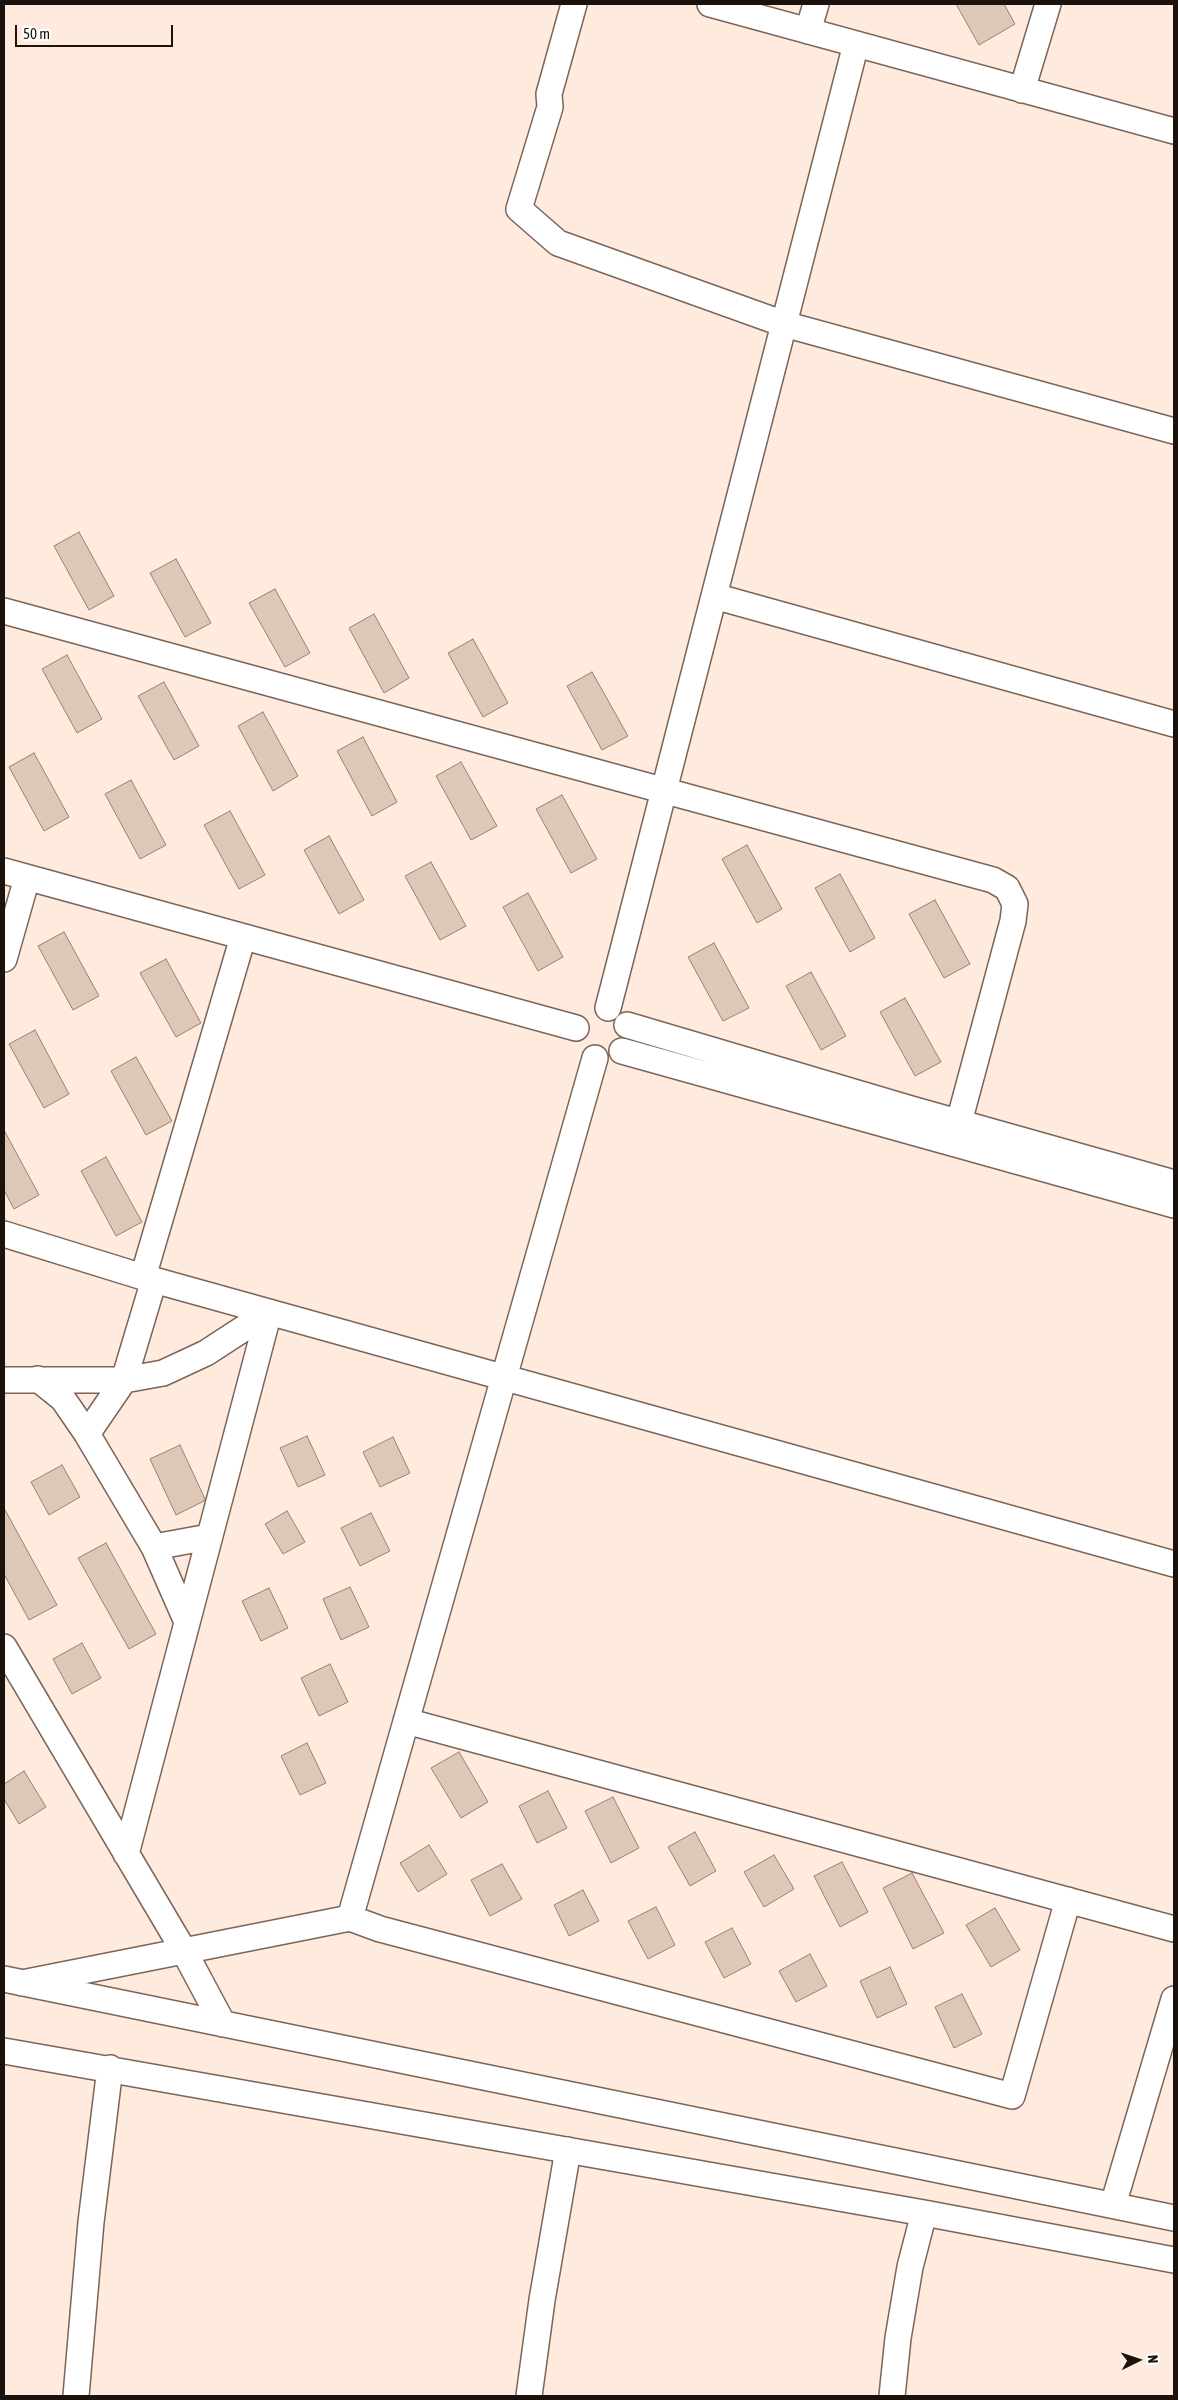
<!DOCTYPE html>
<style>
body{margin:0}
#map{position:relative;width:1178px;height:2400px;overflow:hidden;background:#ffebde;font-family:"Asap Condensed",sans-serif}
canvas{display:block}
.frame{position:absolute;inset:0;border:5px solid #1b120d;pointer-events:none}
.north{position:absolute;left:1113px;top:2335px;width:50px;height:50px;-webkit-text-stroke:4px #fff;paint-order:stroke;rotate:86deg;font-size:14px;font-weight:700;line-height:20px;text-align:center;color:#1b120d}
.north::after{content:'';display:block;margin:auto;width:18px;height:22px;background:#1b120d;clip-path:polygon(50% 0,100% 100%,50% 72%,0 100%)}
.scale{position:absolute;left:15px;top:25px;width:158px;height:22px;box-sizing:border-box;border:2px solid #1b120d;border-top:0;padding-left:6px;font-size:15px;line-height:18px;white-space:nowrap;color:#1b120d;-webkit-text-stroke:4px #fff;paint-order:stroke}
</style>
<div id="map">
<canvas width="1178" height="2400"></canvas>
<div class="frame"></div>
<div class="north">N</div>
<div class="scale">50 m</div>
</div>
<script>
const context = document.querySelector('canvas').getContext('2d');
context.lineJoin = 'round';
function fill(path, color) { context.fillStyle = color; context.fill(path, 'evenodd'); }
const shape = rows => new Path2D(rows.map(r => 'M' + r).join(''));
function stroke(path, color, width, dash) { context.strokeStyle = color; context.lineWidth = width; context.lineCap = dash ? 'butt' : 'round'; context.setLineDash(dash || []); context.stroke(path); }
const building = shape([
 [956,4,1004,4,1015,24,979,45,956,4],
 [79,532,114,596,89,610,54,546,79,532],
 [176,559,211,623,185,637,150,573,176,559],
 [275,589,310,653,285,667,249,603,275,589],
 [374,614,409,678,384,693,349,628,374,614],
 [473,639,508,703,483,717,448,653,473,639],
 [67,655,102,719,77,733,42,669,67,655],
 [592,672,628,736,602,750,567,686,592,672],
 [164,682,199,746,174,760,138,696,164,682],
 [263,712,298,776,273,791,238,726,263,712],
 [363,737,397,802,372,816,337,751,363,737],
 [34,753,69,817,44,831,9,767,34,753],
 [461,762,497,826,471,840,436,776,461,762],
 [131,780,166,845,140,859,105,794,131,780],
 [562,795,597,859,571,873,536,809,562,795],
 [230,811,265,875,239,889,204,825,230,811],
 [329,836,364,900,339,914,304,850,329,836],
 [747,845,782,909,757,923,722,859,747,845],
 [431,862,466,926,440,940,405,876,431,862],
 [840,874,875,938,850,952,815,888,840,874],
 [528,893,563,957,538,971,503,907,528,893],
 [935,900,970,964,944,978,909,914,935,900],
 [64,932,99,996,73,1010,38,946,64,932],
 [714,943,749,1008,723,1021,688,957,714,943],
 [166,959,201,1023,176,1037,140,973,166,959],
 [811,972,846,1036,821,1050,786,986,811,972],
 [905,998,941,1062,915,1076,880,1012,905,998],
 [35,1030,69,1094,44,1108,9,1044,35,1030],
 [136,1057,172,1121,146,1135,111,1071,136,1057],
 [4,1130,39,1195,14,1209,4,1190,4,1130],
 [106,1157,142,1222,116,1236,81,1171,106,1157],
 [307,1436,325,1475,298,1487,280,1448,307,1436],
 [393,1437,410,1473,380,1487,363,1452,393,1437],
 [180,1445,205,1499,204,1501,176,1515,150,1459,180,1445],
 [62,1465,80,1497,49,1515,31,1482,62,1465],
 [4,1508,57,1605,29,1620,4,1574,4,1508],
 [287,1511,305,1542,283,1554,265,1524,287,1511],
 [371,1513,390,1551,360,1566,341,1528,371,1513],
 [106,1543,156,1634,129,1649,78,1558,106,1543],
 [350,1587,369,1627,341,1640,323,1599,350,1587],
 [269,1588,288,1628,261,1641,242,1601,269,1588],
 [82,1643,101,1678,72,1694,53,1659,82,1643],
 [330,1664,348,1702,319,1716,301,1678,330,1664],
 [307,1743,326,1783,300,1795,281,1756,307,1743],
 [459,1752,488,1802,461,1818,431,1768,459,1752],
 [24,1771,46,1807,19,1824,4,1799,4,1784,24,1771],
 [548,1791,567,1828,537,1843,519,1806,548,1791],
 [613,1797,639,1848,611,1863,585,1811,613,1797],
 [695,1832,716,1871,690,1886,668,1847,695,1832],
 [429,1845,447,1874,418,1892,400,1863,429,1845],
 [774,1855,794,1889,764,1907,744,1872,774,1855],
 [842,1862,868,1912,840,1927,814,1876,842,1862],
 [502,1864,522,1899,490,1916,471,1880,502,1864],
 [912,1873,944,1933,913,1949,883,1888,912,1873],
 [583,1890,599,1921,569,1936,554,1905,583,1890],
 [656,1907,675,1945,648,1959,628,1921,656,1907],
 [995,1908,1020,1950,991,1967,966,1925,995,1908],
 [732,1928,751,1964,724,1978,705,1942,732,1928],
 [810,1954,827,1986,796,2002,779,1971,810,1954],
 [890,1967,907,2004,877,2018,860,1981,890,1967],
 [962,1994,982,2034,954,2048,935,2007,962,1994]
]);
fill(building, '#dec7b6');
stroke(building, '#968171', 1);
const minor = shape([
 [574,4,549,94,550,107,519,209,558,243,784,324,1174,431],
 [710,4,1174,131],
 [808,31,816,4],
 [1022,90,1048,4],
 [714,596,1174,724],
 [4,611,993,880,1007,888,1015,904,1013,921,959,1122],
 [4,871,576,1028],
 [243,937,143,1277,1174,1564],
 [4,959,27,878],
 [608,1008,856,44],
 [627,1025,911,1109,1174,1183],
 [622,1051,1174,1205],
 [4,1234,143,1277],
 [38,1379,63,1399,87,1434,154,1547,187,1622],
 [4,1380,124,1380,163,1373,206,1353,269,1312],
 [87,1434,124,1380,154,1280],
 [154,1547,209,1537],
 [4,1647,184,1951,223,2024],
 [406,1721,1174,1929],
 [126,1854,269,1312],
 [350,1918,380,1929,1012,2096,1068,1900],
 [4,1979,1174,2218],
 [22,1983,350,1918,595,1058],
 [4,2051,924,2213,1174,2260],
 [1113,2205,1174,1999],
 [76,2396,91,2222,110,2068],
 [529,2396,542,2300,568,2150],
 [892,2396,898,2338,910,2267,924,2213]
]);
stroke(minor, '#7b6558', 28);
stroke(minor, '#fff', 25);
</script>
